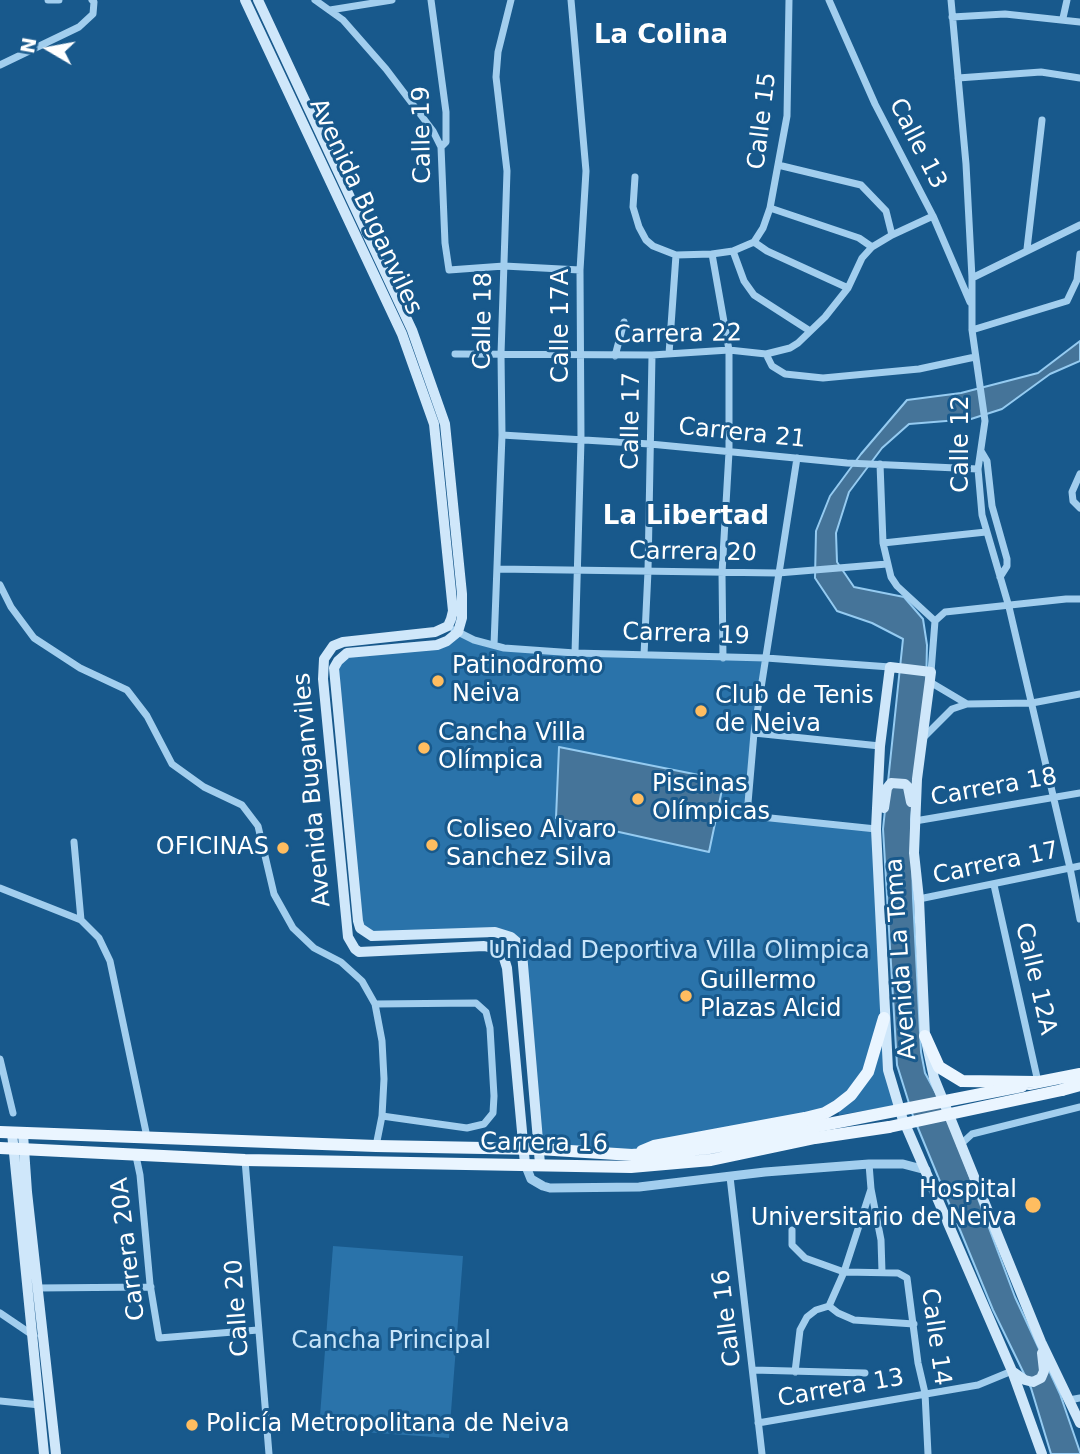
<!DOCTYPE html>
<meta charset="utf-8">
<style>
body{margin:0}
#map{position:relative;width:1080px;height:1454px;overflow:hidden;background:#18598c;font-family:"DejaVu Sans",sans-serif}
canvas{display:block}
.north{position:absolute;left:14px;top:14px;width:70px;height:70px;-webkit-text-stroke:5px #18598c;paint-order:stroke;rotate:280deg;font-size:19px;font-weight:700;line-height:28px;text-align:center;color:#fff}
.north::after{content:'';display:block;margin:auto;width:24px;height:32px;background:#fff;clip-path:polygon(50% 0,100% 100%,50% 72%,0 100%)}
</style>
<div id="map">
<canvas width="1080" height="1454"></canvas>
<div class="north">N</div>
</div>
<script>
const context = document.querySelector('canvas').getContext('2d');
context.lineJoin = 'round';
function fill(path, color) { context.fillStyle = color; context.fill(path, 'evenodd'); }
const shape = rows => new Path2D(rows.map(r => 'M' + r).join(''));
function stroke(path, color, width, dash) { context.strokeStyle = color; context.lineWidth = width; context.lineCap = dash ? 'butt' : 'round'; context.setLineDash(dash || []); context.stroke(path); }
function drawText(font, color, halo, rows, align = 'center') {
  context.font = font + ' "DejaVu Sans",sans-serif'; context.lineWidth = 6; context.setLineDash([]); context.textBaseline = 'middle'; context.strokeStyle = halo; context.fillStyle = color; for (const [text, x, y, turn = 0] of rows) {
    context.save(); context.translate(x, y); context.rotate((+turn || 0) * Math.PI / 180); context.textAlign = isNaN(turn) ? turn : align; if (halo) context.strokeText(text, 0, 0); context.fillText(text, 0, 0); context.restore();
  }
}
fill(shape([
 [458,632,504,648,766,658,748,795,755,814,874,829,889,1065,897,1105,839,1115,838,1107,632,1155,539,1149,522,953,511,937,379,937,360,928,338,661,347,653,417,648],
 [333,1246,463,1256,449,1438,319,1429]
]), '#2a73aa');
const water = shape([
 [1080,341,1080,361,1050,374,1002,409,971,419,909,424,882,448,849,492,836,533,837,562,854,587,904,597,923,619,927,645,926,690,911,819,913,898,921,1052,925,1073,944,1108,1015,1297,1060,1394,1080,1452,1080,1454,1051,1454,1031,1388,993,1310,913,1116,897,1065,883,829,903,639,872,623,837,611,815,578,816,531,830,496,861,454,907,400,961,393,1038,373,1080,341],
 [559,747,724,780,709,852,556,818,559,747]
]);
fill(water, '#457499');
stroke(water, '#95cbf1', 2);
stroke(shape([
 [48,0,59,0],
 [315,0,343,20,386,69,433,131,441,147],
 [431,0,446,112,446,142,441,147,445,243,449,270,504,266,580,270],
 [571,0,586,171,580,270,581,440,575,653],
 [829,0,875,104,933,216,970,302],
 [951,0,966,164,972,278,972,330,985,421,978,469,982,515,1009,607,1070,868,1080,919],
 [330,10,392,0],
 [952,17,1005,14,1080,22],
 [1063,18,1067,0],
 [0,65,79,27,93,14,94,2,92,0],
 [958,78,1041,72,1080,78],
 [778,165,861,185,886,211,892,235],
 [635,177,633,207,639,227,646,240,653,246,676,255,712,254,733,251,754,242],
 [770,208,859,238,872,247],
 [754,242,763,228,770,208,787,116,789,0],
 [754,242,767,251,848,288],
 [1027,249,1042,120],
 [733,251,744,281,754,295,810,331],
 [712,254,729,350,729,452,722,573,723,658],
 [972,278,1080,225],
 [972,330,1067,301,1077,280,1080,254],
 [455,354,652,355,729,350,766,354,790,348,798,343,825,317,848,288,862,258,872,247,892,235,933,216],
 [669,354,676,255],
 [766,354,772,366,785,374,823,378,919,369,975,357],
 [615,356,624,322],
 [502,435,650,444,847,463,978,469],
 [981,451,987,461,992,506,1007,559,1007,566,1000,577],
 [797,458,754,733,748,803,755,814,761,817,876,829],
 [880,464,883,543,891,577,897,586,935,621],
 [1080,474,1072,492,1073,501,1080,508],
 [883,543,986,532],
 [497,569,778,573,887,564],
 [0,585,11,607,34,638,80,668,127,690,147,716,172,764,204,787,242,805,258,826,274,894,293,928,314,948,341,962,362,981,375,1004,382,1041,384,1079,382,1116,376,1146],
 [935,621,945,612,1066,599,1080,599],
 [454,630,474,640,504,648,575,653,766,658,890,667],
 [494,645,502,435,501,354,507,171,496,77,498,52,511,0],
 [644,655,648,571,652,355],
 [931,672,935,621],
 [930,682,967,704,1032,703,1080,694],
 [754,733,880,746],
 [924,737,952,709,967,704],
 [915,821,1080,793],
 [74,842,81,920],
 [994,885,1038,1082],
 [0,888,81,920,99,938,110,961,147,1137],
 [919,899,1080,866],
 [375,1004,476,1003,486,1012,490,1028,494,1096,493,1113,484,1124,467,1128,382,1116],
 [0,1059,13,1113],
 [960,1145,972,1134,1080,1107],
 [136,1156,140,1175,150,1284,159,1338,258,1330],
 [245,1160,269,1454],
 [869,1164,871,1189,881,1240,882,1272],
 [730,1177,762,1454],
 [792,1230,792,1245,805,1258,844,1272,898,1273,907,1278,918,1363,925,1393,928,1454],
 [38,1288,151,1287],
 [829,1306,838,1313,854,1320,914,1324],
 [0,1313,34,1336],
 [753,1370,865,1373],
 [795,1372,800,1330,807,1317,816,1310,829,1306,844,1272,871,1189],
 [1069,1400,1080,1398],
 [0,1401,40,1405],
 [758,1423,978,1385,1012,1371]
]), '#a2ceee', 7);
stroke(shape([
 [525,1164,531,1179,543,1186,550,1188,639,1187,765,1172,869,1164,903,1164,926,1170]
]), '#a2ceee', 9);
stroke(shape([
 [245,0,402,334,434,424,453,611,451,619,448,626,435,632,343,642,333,646,324,659,323,679,348,937,355,949,359,952,484,946,497,949,503,955,507,968,525,1164],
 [258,0,412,330,445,424,462,594,462,618,458,632,447,641,437,645,347,653,338,661,334,668,358,921,360,928,372,936,495,932,511,937,518,943,522,953,540,1164],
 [884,808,887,788,891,783,905,784,908,787,911,802],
 [12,1133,44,1454],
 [23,1134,27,1192,56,1454],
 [1012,1371,1025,1380,1033,1382,1041,1378,1044,1371,1042,1353],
 [1042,1454,1012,1371,902,1117,888,1070,876,829,880,746,890,667,931,672,917,779,914,853,919,899,925,1036,934,1078,1041,1342,1080,1423]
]), '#cfe7fa', 10);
stroke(shape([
 [925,1036,939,1067,962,1081,1036,1082],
 [1029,1084,1080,1074],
 [1062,1090,1080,1085],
 [0,1132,376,1146,539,1149,632,1155,709,1148,813,1127],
 [0,1148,245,1160,631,1167,711,1160,815,1138,889,1127],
 [642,1151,654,1146,805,1118,825,1113,837,1106,851,1095,868,1072,884,1018]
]), '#eaf5ff', 12);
stroke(shape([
 [813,1127,1022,1086],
 [889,1127,1062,1090]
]), '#eaf5ff', 12);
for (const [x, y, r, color] of [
 [438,681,7,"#ffbd60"],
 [701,711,7,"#ffbd60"],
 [424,748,7,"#ffbd60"],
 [638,799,7,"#ffbd60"],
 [432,845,7,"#ffbd60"],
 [283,848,7,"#ffbd60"],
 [686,996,7,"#ffbd60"],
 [1033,1205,9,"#ffbd60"],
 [192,1425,7,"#ffbd60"]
]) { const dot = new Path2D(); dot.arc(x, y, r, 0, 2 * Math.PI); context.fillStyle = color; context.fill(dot); stroke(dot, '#18598c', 2.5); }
drawText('24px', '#fff', '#18598c', [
 ["Calle 15",763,121,-83],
 ["Calle 19",423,135,-91],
 ["Calle 13",917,144,63],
 ["Avenida Buganviles",365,207,65],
 ["Calle 18",484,321,-89],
 ["Calle 17A",562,326,-90],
 ["Carrera 22",678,335,-1],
 ["Calle 17",632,421,-89],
 ["Carrera 21",742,434,6],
 ["Calle 12",962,444,-90],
 ["Carrera 20",693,553,1],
 ["Carrera 19",686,635,2],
 ["Carrera 18",994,788,-10],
 ["Avenida Buganviles",313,790,-95],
 ["Carrera 17",996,864,-12],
 ["Avenida La Toma",902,959,-94],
 ["Calle 12A",1035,979,77],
 ["Carrera 16",544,1144,1],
 ["Carrera 20A",129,1249,-97],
 ["Calle 20",238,1308,-94],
 ["Calle 16",728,1318,-97],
 ["Calle 14",935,1337,82],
 ["Carrera 13",841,1389,-10]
]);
drawText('24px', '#fff', '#18598c', [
 ["Patinodromo",452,667],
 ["Neiva",452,695],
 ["Club de Tenis",715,697],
 ["de Neiva",715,725],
 ["Cancha Villa",438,734],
 ["Olímpica",438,762],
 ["Piscinas",652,785],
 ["Olímpicas",652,813],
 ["Coliseo Alvaro",446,831],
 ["Sanchez Silva",446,859],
 ["OFICINAS",269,848,"right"],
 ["Guillermo",700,982],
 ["Plazas Alcid",700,1010],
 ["Hospital",1017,1191,"right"],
 ["Universitario de Neiva",1017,1219,"right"],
 ["Policía Metropolitana de Neiva",206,1425]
], 'left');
drawText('24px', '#c8e5fa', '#18598c', [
 ["Unidad Deportiva Villa Olimpica",679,952],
 ["Cancha Principal",391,1342]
]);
drawText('bold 26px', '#fff', '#18598c', [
 ["La Colina",661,36],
 ["La Libertad",686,517]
]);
</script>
